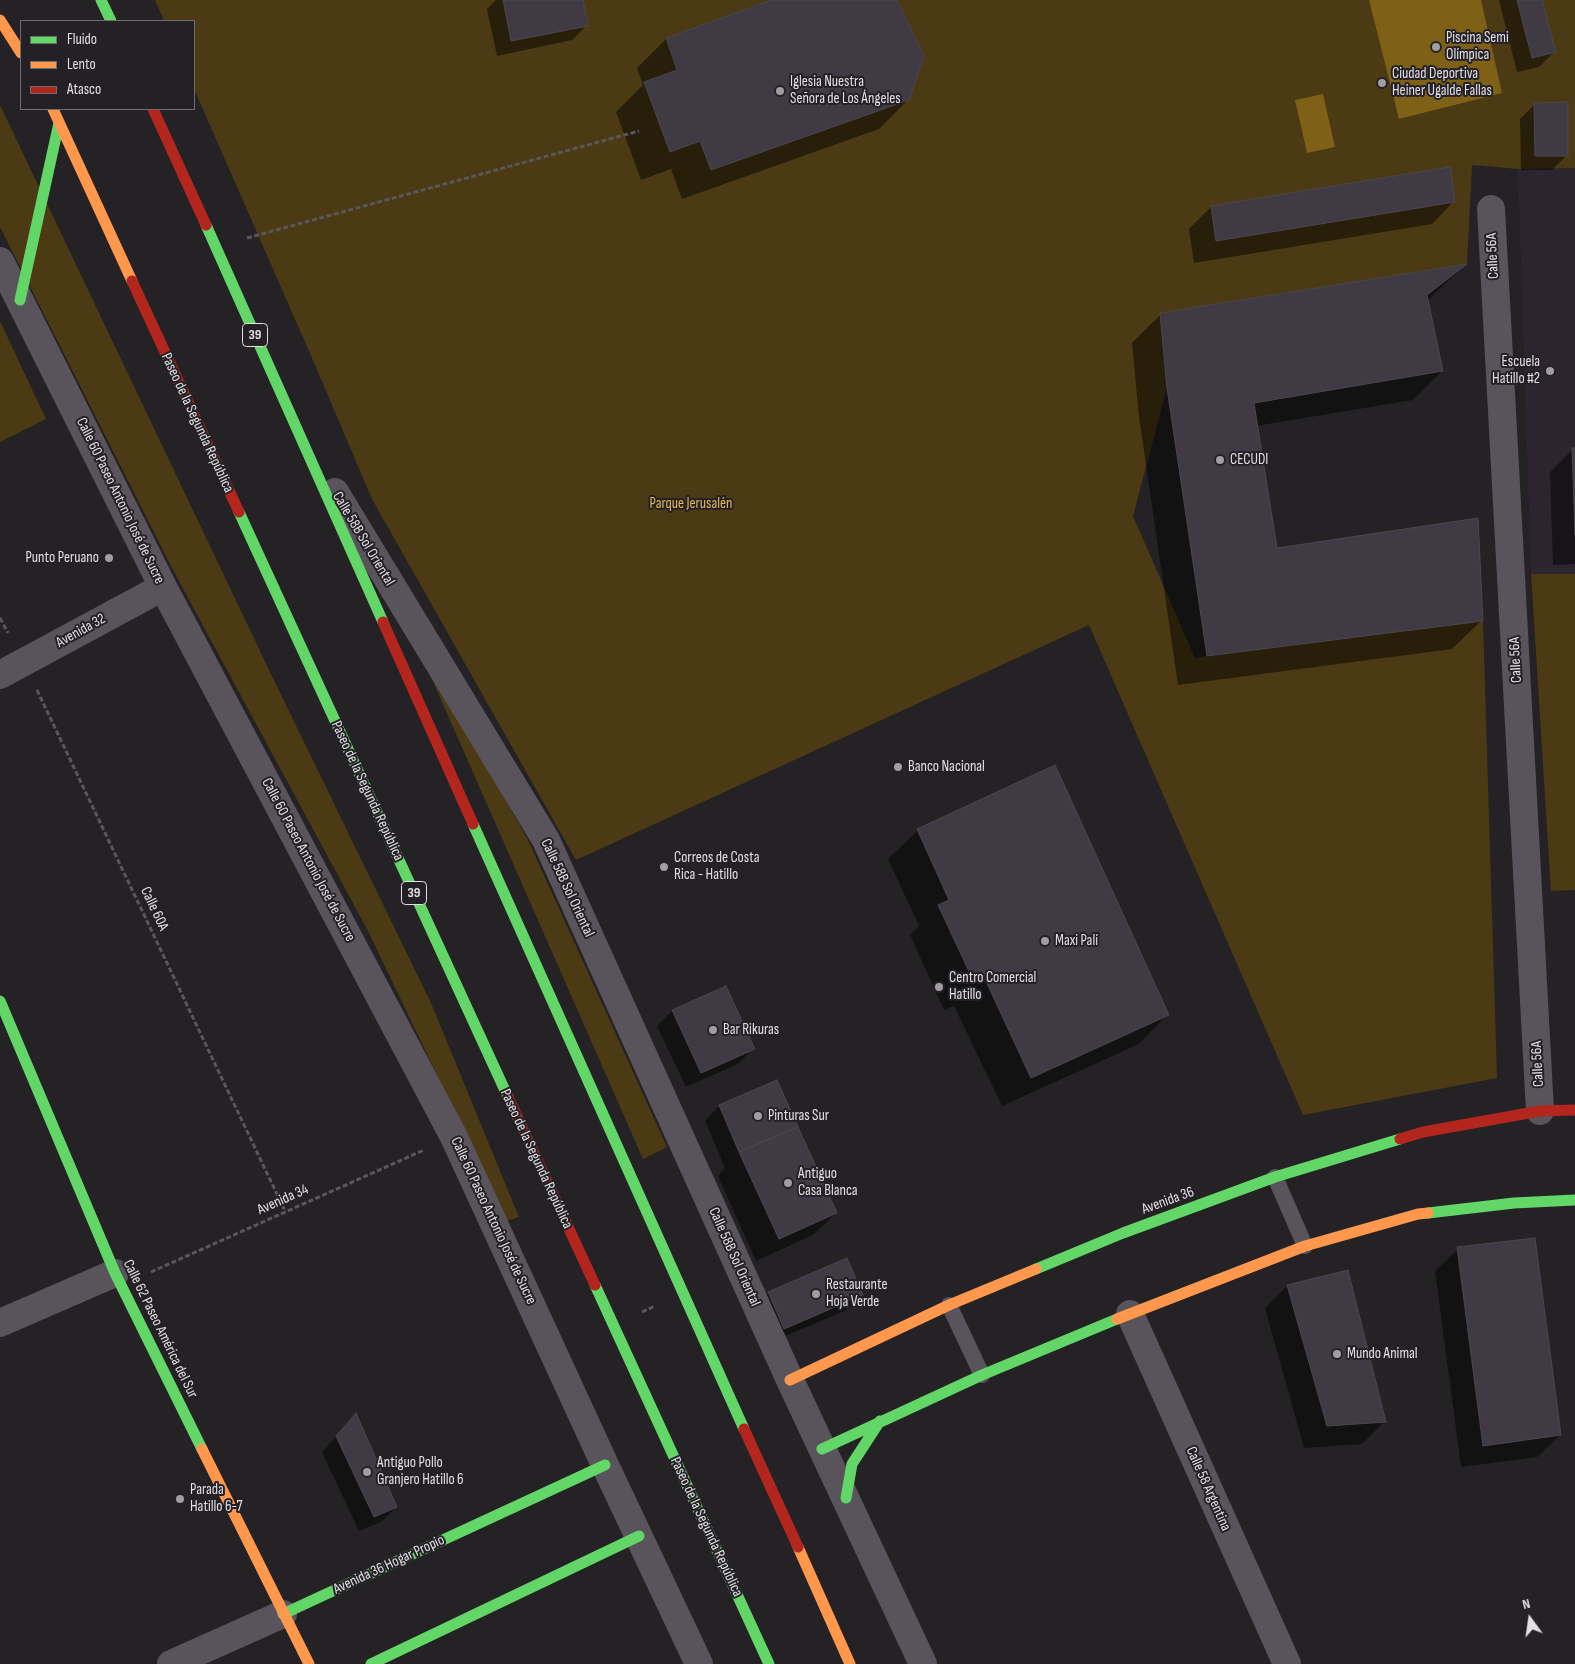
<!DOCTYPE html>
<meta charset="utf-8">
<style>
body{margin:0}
#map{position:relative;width:1575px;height:1664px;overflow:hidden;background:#242225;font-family:"Sofia Sans Condensed",sans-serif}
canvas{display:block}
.legend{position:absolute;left:20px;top:20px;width:175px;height:90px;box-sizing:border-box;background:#242126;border:1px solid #706d72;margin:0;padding:6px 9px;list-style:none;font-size:15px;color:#e2e0e4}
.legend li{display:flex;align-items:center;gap:10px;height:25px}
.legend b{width:25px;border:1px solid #706d72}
.north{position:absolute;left:1505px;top:1594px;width:50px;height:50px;-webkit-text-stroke:4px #242126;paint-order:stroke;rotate:346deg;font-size:14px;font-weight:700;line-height:20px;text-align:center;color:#e2e0e4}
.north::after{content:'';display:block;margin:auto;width:18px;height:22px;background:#e2e0e4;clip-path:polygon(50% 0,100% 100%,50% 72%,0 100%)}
</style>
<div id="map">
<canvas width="1575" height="1664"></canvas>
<ul class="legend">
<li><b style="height:6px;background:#63d668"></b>Fluido</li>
<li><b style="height:6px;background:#ff974d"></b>Lento</li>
<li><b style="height:6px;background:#b3261e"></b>Atasco</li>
</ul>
<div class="north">N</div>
</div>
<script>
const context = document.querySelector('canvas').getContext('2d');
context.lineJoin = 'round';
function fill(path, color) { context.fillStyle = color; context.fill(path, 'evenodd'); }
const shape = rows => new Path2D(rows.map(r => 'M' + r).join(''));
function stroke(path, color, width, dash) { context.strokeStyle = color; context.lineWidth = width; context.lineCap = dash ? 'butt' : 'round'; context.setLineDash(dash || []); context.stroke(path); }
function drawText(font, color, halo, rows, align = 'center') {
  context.font = font + ' "Sofia Sans Condensed",sans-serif'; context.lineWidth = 4; context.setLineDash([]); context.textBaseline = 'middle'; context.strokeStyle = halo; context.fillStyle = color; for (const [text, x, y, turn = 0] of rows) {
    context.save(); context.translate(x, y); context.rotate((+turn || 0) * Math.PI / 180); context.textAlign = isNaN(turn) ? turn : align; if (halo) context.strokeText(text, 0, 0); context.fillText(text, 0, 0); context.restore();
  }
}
fill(shape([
 [1575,168,1575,574,1531,574,1518,169]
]), '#2c252f');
fill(shape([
 [155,0,772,0,666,38,677,70,645,82,670,151,700,141,711,170,909,100,924,56,897,0,1575,0,1575,168,1518,169,1472,165,1467,264,1160,313,1167,388,1133,516,1195,658,1483,621,1497,1078,1303,1115,1089,625,576,860,372,499,309,351,194,89,194,21,164,21],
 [0,105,270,672,431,1003,519,1217,507,1221,368,931,173,570,0,227],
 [0,321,46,419,0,442],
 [1531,574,1575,574,1575,890,1551,891],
 [413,636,528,840,667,1147,643,1159]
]), '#4b3a13');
fill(shape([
 [1369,0,1481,0,1502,93,1399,119],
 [1323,94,1335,147,1307,153,1295,100]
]), '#7e6116');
fill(shape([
 [496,0,582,0,587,25,572,40,497,56,487,9],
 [776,0,895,0,908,100,879,129,682,199,671,169,641,180,616,112,643,85,637,68,666,39],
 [1499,0,1541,0,1554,52,1539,67,1517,72],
 [1535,104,1567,155,1552,170,1521,170,1520,119],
 [1449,168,1454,201,1432,224,1194,263,1189,229,1211,207],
 [1464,266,1427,301,1442,371,1413,400,1256,426,1275,549,1482,620,1452,649,1178,685,1139,417,1132,343,1161,314],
 [1573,449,1575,449,1575,564,1553,565,1550,472],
 [918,830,1168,1014,1139,1044,1002,1106,954,1006,944,1010,910,935,919,926,888,859],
 [725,988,753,1049,738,1064,686,1087,657,1026,672,1011],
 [777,1081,836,1213,813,1235,756,1261,718,1176,725,1168,705,1121,719,1106],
 [1458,1249,1560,1435,1537,1457,1461,1467,1435,1271],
 [1347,1271,1384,1422,1362,1444,1304,1448,1265,1308,1287,1286],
 [769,1293,861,1295,847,1310,769,1343,754,1308],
 [355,1416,396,1507,381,1522,359,1531,322,1452]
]), '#0007');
const building = shape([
 [503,0,583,0,588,26,511,41,503,0],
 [772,0,897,0,924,56,909,100,711,170,700,141,670,152,644,82,677,70,666,38,772,0],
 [1517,0,1542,0,1556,52,1532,58,1517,0],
 [1568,102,1568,156,1535,156,1534,103,1568,102],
 [1450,167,1455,202,1216,241,1211,206,1450,167],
 [1467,264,1427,295,1443,371,1254,403,1277,548,1478,518,1483,621,1207,656,1167,388,1160,313,1467,264],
 [1572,448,1575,448,1575,535,1572,448],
 [1055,765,1169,1015,1031,1078,984,977,974,982,938,905,949,900,917,829,1055,765],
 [726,986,755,1049,701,1073,672,1010,726,986],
 [777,1080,798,1127,739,1152,719,1105,777,1080],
 [798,1127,837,1213,779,1239,739,1152,798,1127],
 [1535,1238,1561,1435,1483,1446,1457,1247,1535,1238],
 [847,1258,863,1295,784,1329,768,1292,847,1258],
 [1348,1270,1386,1422,1327,1426,1287,1285,1348,1270],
 [356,1413,397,1507,374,1517,336,1436,356,1413]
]);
fill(building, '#403a45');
stroke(building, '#4a484b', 1);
stroke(shape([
 [247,238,639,131],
 [0,618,8,633],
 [37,690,285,1211],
 [151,1272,424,1150],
 [642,1312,655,1306]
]), '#5a575b', 3, [5, 2.5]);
stroke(shape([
 [1275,1177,1305,1246],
 [949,1305,982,1375]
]), '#59535c', 16);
stroke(shape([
 [1491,209,1540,1111],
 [0,261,163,587,454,1137,605,1465,699,1664],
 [335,492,546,840,790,1380,923,1664],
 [0,675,163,587],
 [1130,1314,1287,1664],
 [0,1323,115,1273],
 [171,1664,283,1614]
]), '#59535c', 28);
stroke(shape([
 [101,0,111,21],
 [206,225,383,622],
 [20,300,59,123],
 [239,512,508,1097],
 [473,824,744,1429],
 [0,1001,115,1273,202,1449],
 [1428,1213,1514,1203,1575,1200],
 [1036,1269,1123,1233,1275,1177,1400,1139],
 [595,1285,769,1664],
 [822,1449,982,1375,1117,1319],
 [846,1498,852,1464,880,1421],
 [283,1614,605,1465],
 [371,1664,639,1536]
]), '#63d668', 11);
stroke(shape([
 [0,20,21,53],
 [53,109,132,281],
 [1117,1319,1305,1246,1418,1214,1428,1213],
 [790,1380,949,1305,1036,1269],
 [202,1449,309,1664],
 [798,1547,850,1664]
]), '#ff974d', 11);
stroke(shape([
 [153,109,206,225],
 [132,281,239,512],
 [383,622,473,824],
 [508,1097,595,1285],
 [1400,1139,1423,1132,1540,1111,1575,1110],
 [744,1429,798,1547]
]), '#b3261e', 11);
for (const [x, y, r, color] of [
 [1436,47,5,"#a09ea1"],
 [1382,83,5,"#a09ea1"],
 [780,91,5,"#a09ea1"],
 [1550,371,5,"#a09ea1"],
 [1220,460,5,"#a09ea1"],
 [109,558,5,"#a09ea1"],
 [898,767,5,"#a09ea1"],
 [664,867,5,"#a09ea1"],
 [1045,941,5,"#a09ea1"],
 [939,987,5,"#a09ea1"],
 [713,1030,5,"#a09ea1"],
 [758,1116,5,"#a09ea1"],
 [788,1183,5,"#a09ea1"],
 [816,1294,5,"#a09ea1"],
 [1337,1354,5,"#a09ea1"],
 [367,1472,5,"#a09ea1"],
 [180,1499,5,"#a09ea1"]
]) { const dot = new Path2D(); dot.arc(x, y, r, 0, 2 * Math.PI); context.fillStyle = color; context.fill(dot); stroke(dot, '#242126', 2); }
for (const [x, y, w] of [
 [255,335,25],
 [414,893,25]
]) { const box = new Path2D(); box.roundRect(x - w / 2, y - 11.5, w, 23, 4); context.fillStyle = '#242126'; context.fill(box); stroke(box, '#e2e0e4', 1); }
drawText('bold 14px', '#e2e0e4', null, [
 ["39",255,335],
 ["39",414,893]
]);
drawText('15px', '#e2e0e4', '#242126', [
 ["Piscina Semi",1446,38],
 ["Olímpica",1446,55],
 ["Ciudad Deportiva",1392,74],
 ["Heiner Ugalde Fallas",1392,91],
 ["Iglesia Nuestra",790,82],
 ["Señora de Los Ángeles",790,99],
 ["Escuela",1540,362,"right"],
 ["Hatillo #2",1540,379,"right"],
 ["CECUDI",1230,460],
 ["Punto Peruano",99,558,"right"],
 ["Banco Nacional",908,767],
 ["Correos de Costa",674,858],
 ["Rica - Hatillo",674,875],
 ["Maxi Palí",1055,941],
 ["Centro Comercial",949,978],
 ["Hatillo",949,995],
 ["Bar Rikuras",723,1030],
 ["Pinturas Sur",768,1116],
 ["Antiguo",798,1174],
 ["Casa Blanca",798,1191],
 ["Restaurante",826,1285],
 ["Hoja Verde",826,1302],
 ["Mundo Animal",1347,1354],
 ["Antiguo Pollo",377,1463],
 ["Granjero Hatillo 6",377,1480],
 ["Parada",190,1490],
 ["Hatillo 6-7",190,1507]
], 'left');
drawText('15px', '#e2e0e4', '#242126', [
 ["Calle 56A",1493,256,-93],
 ["Paseo de la Segunda República",197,423,65],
 ["Calle 60 Paseo Antonio José de Sucre",120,501,64],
 ["Calle 58B Sol Oriental",363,539,59],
 ["Avenida 32",81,631,-29],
 ["Calle 56A",1516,660,-93],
 ["Paseo de la Segunda República",367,791,65],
 ["Calle 60 Paseo Antonio José de Sucre",308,860,62],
 ["Calle 58B Sol Oriental",567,888,65],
 ["Calle 60A",154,909,65],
 ["Calle 56A",1538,1064,-93],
 ["Paseo de la Segunda República",536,1159,65],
 ["Avenida 34",283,1200,-24],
 ["Avenida 36",1168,1201,-20],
 ["Calle 60 Paseo Antonio José de Sucre",493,1221,65],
 ["Calle 58B Sol Oriental",734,1257,66],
 ["Calle 62 Paseo América del Sur",160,1329,64],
 ["Calle 58 Argentina",1208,1489,66],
 ["Paseo de la Segunda República",706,1527,65],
 ["Avenida 36 Hogar Propio",389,1565,-25]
]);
drawText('15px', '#e6b951', '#242126', [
 ["Parque Jerusalén",691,504]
]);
</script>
